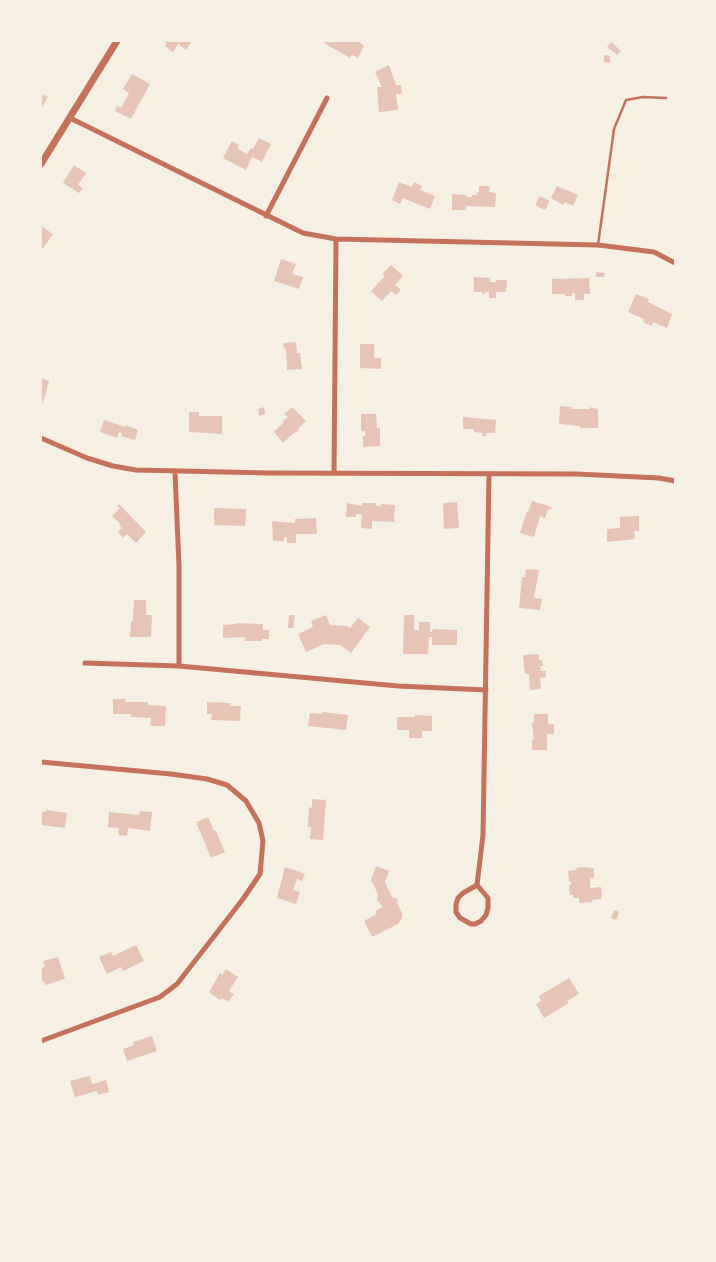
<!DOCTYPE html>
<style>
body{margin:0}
#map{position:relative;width:716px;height:1262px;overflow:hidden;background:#f6efe4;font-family:"Source Serif 4",serif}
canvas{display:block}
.frame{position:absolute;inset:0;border:42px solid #f6efe4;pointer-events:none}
</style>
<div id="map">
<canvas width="716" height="1262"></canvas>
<div class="frame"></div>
</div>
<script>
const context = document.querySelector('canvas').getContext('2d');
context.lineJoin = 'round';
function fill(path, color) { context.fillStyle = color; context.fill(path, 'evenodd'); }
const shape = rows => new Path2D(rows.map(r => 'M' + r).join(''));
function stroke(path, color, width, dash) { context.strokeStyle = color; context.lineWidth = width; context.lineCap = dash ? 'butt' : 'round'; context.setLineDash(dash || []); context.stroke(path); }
fill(shape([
 [163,41,192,41,186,50,178,44,173,52,165,46,167,44],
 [325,41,358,41,364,46,358,58,352,55,350,58,324,43],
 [611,42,621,51,617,55,607,47],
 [604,55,610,56,610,63,604,62],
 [389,65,396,85,401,85,402,94,396,94,398,110,379,112,377,87,382,87,375,72],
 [132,74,150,84,131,119,115,111,117,106,121,108,129,93,123,89],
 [41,94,48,97,41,109],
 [259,138,271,144,262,162,252,157,246,170,223,158,232,141,239,145,238,149,247,154,251,148,253,149],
 [74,165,86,173,78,185,83,188,79,193,63,183],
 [399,182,412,187,414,182,422,186,420,190,435,196,430,209,403,198,400,204,392,200],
 [479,186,490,186,489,192,496,193,495,207,466,206,466,210,452,210,452,194,466,195,466,197,472,197,472,195,477,195,477,192,479,192],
 [557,186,578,195,573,206,565,202,563,205,551,198],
 [540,196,550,201,545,210,535,205],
 [41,226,53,234,41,251],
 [281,259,296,264,292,274,303,277,299,289,274,281],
 [391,265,403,276,395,285,401,290,396,295,391,291,382,301,371,291,385,276,382,274],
 [596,272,605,273,604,277,596,277],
 [474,277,490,278,490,282,496,282,496,280,507,280,506,292,496,292,496,298,489,298,489,292,485,292,485,294,482,294,482,292,474,292],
 [589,278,590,294,584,294,584,300,575,300,575,293,572,293,572,296,565,296,565,294,552,294,552,279],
 [636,294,649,299,648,302,672,314,667,328,653,322,652,326,643,322,644,319,628,312],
 [296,342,297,353,300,353,302,369,287,370,286,348,284,349,283,343],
 [360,344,374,344,374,358,381,358,381,369,360,368],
 [41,378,49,381,42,406,41,406],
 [560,406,572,407,571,409,590,409,590,407,598,409,598,428,580,428,580,426,559,424],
 [264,407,265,414,259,416,258,409],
 [292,407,306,421,298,429,299,430,296,433,295,432,283,443,274,432,284,422,283,421,288,417,284,414],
 [189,412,199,412,199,416,222,416,222,434,189,432],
 [361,414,376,414,377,428,380,428,380,446,363,447,363,436,366,436,365,431,361,431],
 [463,417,496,420,495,433,486,433,486,436,482,436,483,433,474,432,474,429,463,429],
 [104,420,125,427,126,425,138,430,135,440,121,436,122,433,119,432,117,438,100,432],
 [532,501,552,507,551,510,548,509,545,518,540,516,534,537,520,533,527,511,528,512],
 [457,502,459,528,444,529,443,503],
 [347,503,362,506,362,503,376,503,376,506,381,506,381,504,395,505,394,522,372,521,372,529,361,528,362,514,356,514,356,517,346,517],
 [119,504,146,532,136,543,127,534,123,538,118,532,122,528,119,526,120,524,112,516,120,508,117,506],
 [214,508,246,509,245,526,214,525],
 [639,516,639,531,634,531,635,539,607,542,607,529,620,528,620,517],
 [316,518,317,534,296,534,296,543,287,543,287,537,284,537,284,541,273,541,272,521,295,523,295,519],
 [526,569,539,570,534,598,542,599,540,610,519,608,522,577,525,577],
 [134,600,146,600,146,615,152,615,151,637,130,637,131,621,133,621],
 [289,615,295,615,293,628,288,628],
 [326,615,330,625,347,626,350,628,358,618,370,627,351,653,340,645,324,644,306,652,298,634,313,627,311,621],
 [404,615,414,615,414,630,419,630,419,622,430,622,430,632,432,632,433,629,457,630,457,645,432,645,432,637,429,637,428,654,403,654],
 [237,623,263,624,263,630,269,630,269,639,262,639,262,641,245,641,245,637,223,638,223,625,237,624],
 [539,654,539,660,542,660,543,666,540,666,541,671,546,671,546,677,540,678,541,689,530,690,529,674,525,674,523,655],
 [113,699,126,699,125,702,148,702,148,705,166,706,165,726,150,726,151,718,131,717,131,714,113,714],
 [207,702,231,703,230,706,241,706,240,721,211,720,212,714,207,714],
 [322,712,348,715,346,730,308,726,310,713,322,714],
 [534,714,548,714,548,724,554,724,554,734,547,734,547,750,532,750,532,740,534,740,532,723,534,723],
 [415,715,432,716,432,731,422,731,422,738,409,738,409,730,397,730,397,717,415,717],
 [312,799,326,800,323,840,310,839,311,827,308,827,309,807,312,808],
 [46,810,67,813,65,828,41,825,41,811,46,812],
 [140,811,152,812,150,831,128,828,127,836,118,835,119,828,108,827,109,812,139,815],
 [208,817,214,831,216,831,225,852,211,858,196,822],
 [376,866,389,871,385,882,392,897,398,899,397,903,402,913,402,918,398,924,372,937,364,921,377,914,375,911,383,907,377,900,378,894,371,880],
 [285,867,305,874,302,881,297,879,293,890,300,892,296,904,277,898],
 [588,867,589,868,594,868,594,878,590,878,590,888,601,887,602,899,592,900,592,902,579,903,579,898,573,898,573,895,570,895,569,885,571,885,571,881,569,882,568,871,577,870,576,868],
 [614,910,619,912,616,920,611,918],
 [136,945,144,961,123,971,121,967,107,974,99,957,111,952,113,956],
 [58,957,65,979,45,985,44,981,41,982,41,968,45,967,43,961],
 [226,969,238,977,229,991,234,994,228,1002,222,998,220,1000,209,992,220,973,222,975],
 [569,978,579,994,567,1001,569,1003,544,1018,536,1004,541,1001,539,996],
 [152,1036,157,1051,127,1061,123,1049,134,1045,133,1042],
 [90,1076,92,1084,106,1080,109,1092,98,1095,97,1091,75,1097,70,1081]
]), '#e6c5b7');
stroke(shape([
 [598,245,614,129,626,100,643,97,666,98]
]), '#c5725c', 2.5);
stroke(shape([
 [70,118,303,233,336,239,598,245,654,252,675,263],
 [266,216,327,98],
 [41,438,87,458,113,466,136,470,269,473,577,474,659,478,675,481],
 [175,472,179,566,179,666],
 [334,473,336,239],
 [85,663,179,666,398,686,486,690],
 [41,762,171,774,207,779,227,785,246,801,259,823,263,841,260,874,243,899,177,984,160,997,41,1041],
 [477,885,488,898,488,908,486,915,481,921,475,924,471,924,460,918,456,912,456,904,458,898,463,893,477,885,483,835,489,474]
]), '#c5725c', 5);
stroke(shape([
 [41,164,117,41]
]), '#c5725c', 7);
</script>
